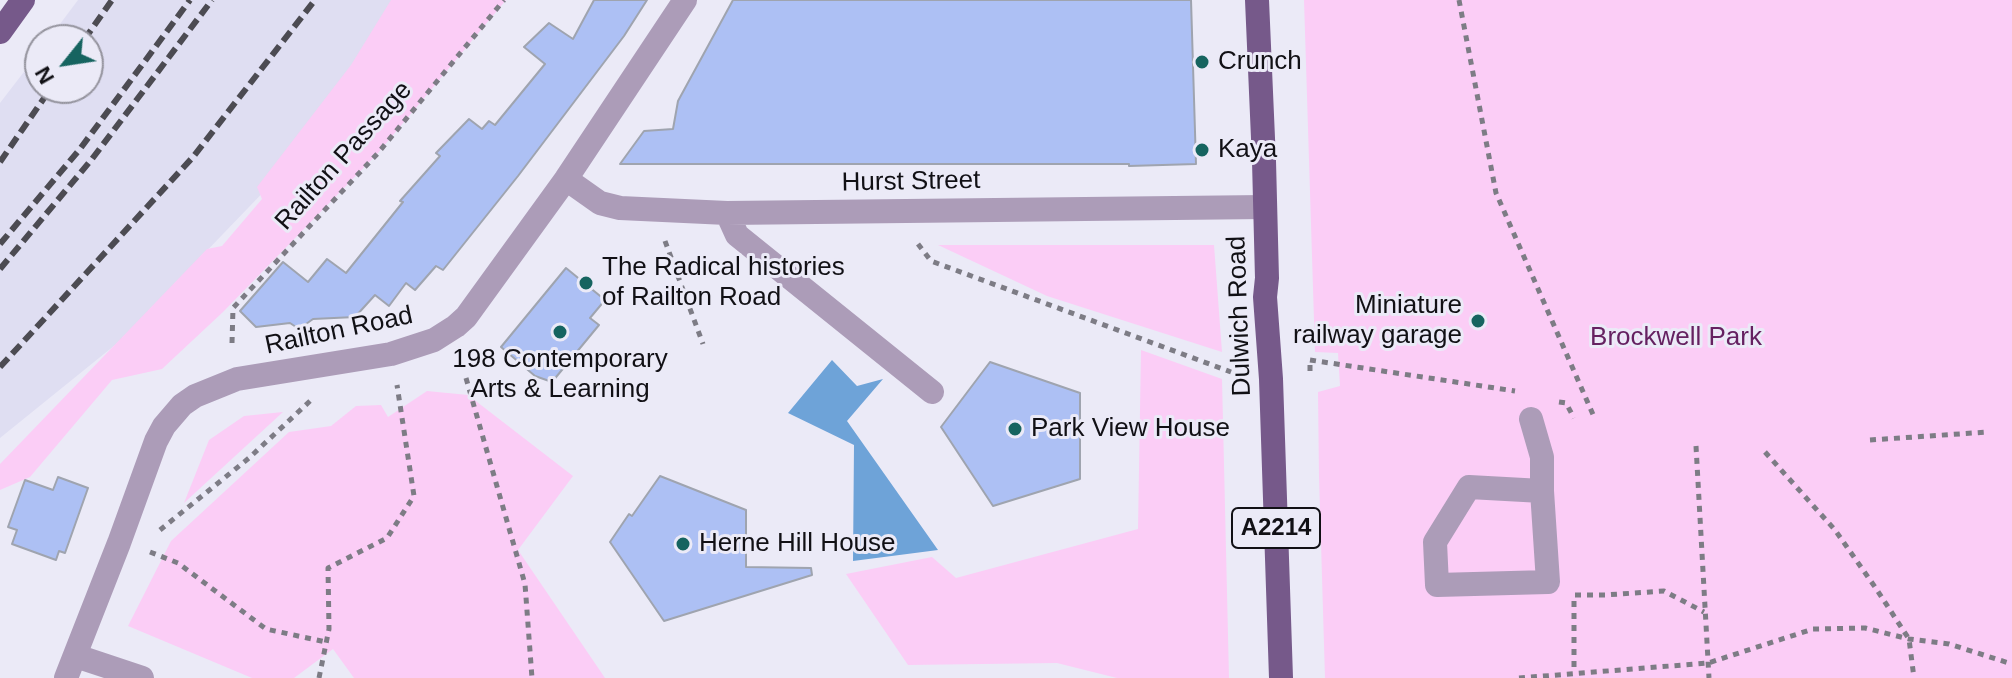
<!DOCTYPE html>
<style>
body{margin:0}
#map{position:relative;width:2012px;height:678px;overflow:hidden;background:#ebeaf7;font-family:Helvetica,sans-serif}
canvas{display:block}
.north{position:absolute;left:24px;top:24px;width:80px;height:80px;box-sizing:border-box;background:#ebeaf7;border:2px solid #94939d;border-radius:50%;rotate:240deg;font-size:22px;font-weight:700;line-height:32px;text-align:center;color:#111015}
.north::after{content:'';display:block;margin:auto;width:28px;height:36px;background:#166460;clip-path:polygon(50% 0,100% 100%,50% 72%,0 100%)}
</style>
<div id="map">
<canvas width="2012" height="678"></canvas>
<div class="north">N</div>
</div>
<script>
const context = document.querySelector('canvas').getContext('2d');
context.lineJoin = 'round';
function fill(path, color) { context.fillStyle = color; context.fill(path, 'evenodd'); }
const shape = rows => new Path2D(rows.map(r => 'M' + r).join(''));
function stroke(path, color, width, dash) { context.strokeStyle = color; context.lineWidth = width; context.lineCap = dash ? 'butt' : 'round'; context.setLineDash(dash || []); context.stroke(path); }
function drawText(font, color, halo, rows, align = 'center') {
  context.font = font + ' Helvetica,sans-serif'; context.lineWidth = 6; context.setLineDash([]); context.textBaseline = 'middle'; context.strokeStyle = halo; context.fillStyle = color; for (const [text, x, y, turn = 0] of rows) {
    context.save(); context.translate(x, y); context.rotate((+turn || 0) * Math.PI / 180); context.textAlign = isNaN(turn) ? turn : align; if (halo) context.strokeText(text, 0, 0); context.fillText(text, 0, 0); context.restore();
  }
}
fill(shape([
 [78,0,440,0,428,21,120,341,0,438,0,103,40,51,40,88,88,88,88,40,48,40]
]), '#dfdef2');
fill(shape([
 [391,0,506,0,378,153,223,312,162,369,112,380,30,477,0,490,0,464,207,249,222,246,262,199,257,187,351,65],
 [1304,0,2012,0,2012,678,1325,678,1319,476,1318,392,1340,386,1338,353,1315,352],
 [938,245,1214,245,1222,352,1047,296],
 [1141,350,1222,379,1229,678,1117,678,1057,663,908,665,846,574,932,557,956,578,1138,529],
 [427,391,468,395,573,476,518,550,605,678,354,678,333,649,294,678,252,678,128,626,171,541,289,432,331,426,356,406,381,405,388,417],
 [283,412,184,503,209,440,244,416]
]), '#fbcdf6');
fill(shape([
 [832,360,857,386,883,379,847,421,938,550,853,561,854,445,788,413]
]), '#6ea3d8');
const building = shape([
 [594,0,647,0,624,36,518,176,443,270,436,266,415,290,406,283,389,306,375,295,355,317,313,319,299,329,290,323,256,327,240,311,283,262,308,282,327,259,346,273,403,202,400,201,440,156,436,153,469,119,482,129,489,121,495,125,545,64,524,47,549,23,573,39,594,0],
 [733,0,1191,0,1196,164,1129,166,1129,164,620,164,644,131,673,129,678,101,733,0],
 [566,268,605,300,590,318,599,325,552,382,535,376,501,347,566,268],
 [990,362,1080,393,1080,479,993,506,941,427,990,362],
 [660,476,746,510,746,567,811,568,812,575,664,621,610,542,629,514,632,516,660,476],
 [58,477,88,488,65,553,59,551,56,560,12,544,17,530,8,527,25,480,53,490,58,477]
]);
fill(building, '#adc0f4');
stroke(building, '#9fa4af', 2);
stroke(shape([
 [1459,0,1496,193,1595,419],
 [665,241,703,344],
 [918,244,931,261,1231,372],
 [232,343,233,308,378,153,504,0],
 [1310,360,1515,391],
 [1310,365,1310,377],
 [466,378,525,584,532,678],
 [1559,402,1566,403,1574,418],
 [1870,440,1988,432],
 [1696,446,1709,678],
 [1765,452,1835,530,1875,587,1909,639,1914,678],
 [160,530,249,458,310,401],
 [150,552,178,563,266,629,326,642],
 [1575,595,1605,595,1664,591,1704,612],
 [1574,601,1574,672],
 [319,678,329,629,328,568,387,538,414,496,397,385],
 [1519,678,1708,663,1813,629,1865,628,1909,639,1949,644,2012,664]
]), '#7d7c85', 5, [6, 6]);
stroke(shape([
 [566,179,600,203,620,208,727,213,1264,207],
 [727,213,737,235,932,392],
 [1531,419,1542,457,1542,491,1548,582,1437,585,1435,542,1469,487,1542,491],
 [76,656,142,678],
 [66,678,119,543,156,441,164,426,182,405,195,396,237,379,391,354,434,340,456,326,466,317,566,179,685,0]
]), '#ac9cb8', 24);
stroke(shape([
 [1257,0,1264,161,1267,278,1265,297,1271,379,1281,678],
 [0,32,23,0]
]), '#76598a', 24);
stroke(shape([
 [84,40,112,0],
 [0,162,51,88],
 [0,244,80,149,190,0],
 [0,269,92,159,212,0],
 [0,367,193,157,315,0]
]), '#4c4b52', 6, [12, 6]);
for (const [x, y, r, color] of [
 [1202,62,8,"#166460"],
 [1202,150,8,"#166460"],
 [586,283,8,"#166460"],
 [1478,321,8,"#166460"],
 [560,332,8,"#166460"],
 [1015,429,8,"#166460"],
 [683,544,8,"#166460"]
]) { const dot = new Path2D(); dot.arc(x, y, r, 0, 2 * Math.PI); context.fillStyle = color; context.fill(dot); stroke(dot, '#ebeaf7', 3); }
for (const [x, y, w] of [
 [1276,528,88]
]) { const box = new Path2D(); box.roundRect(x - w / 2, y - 20, w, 40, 6); context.fillStyle = '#ebeaf7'; context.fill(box); stroke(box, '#111015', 2); }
drawText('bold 24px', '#111015', null, [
 ["A2214",1276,528]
]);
drawText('26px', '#111015', '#ebeaf7', [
 ["Crunch",1218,62],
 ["Kaya",1218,150],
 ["The Radical histories",602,268],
 ["of Railton Road",602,298],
 ["Miniature",1462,306,"right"],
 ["railway garage",1462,336,"right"],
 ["198 Contemporary",560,360,"center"],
 ["Arts & Learning",560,390,"center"],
 ["Park View House",1031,429],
 ["Herne Hill House",699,544]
], 'left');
drawText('26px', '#111015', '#ebeaf7', [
 ["Railton Passage",344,156,-48],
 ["Hurst Street",911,182,-1],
 ["Dulwich Road",1240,316,-92],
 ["Railton Road",339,331,-12]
]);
drawText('26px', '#652161', '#ebeaf7', [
 ["Brockwell Park",1676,338]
]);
</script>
